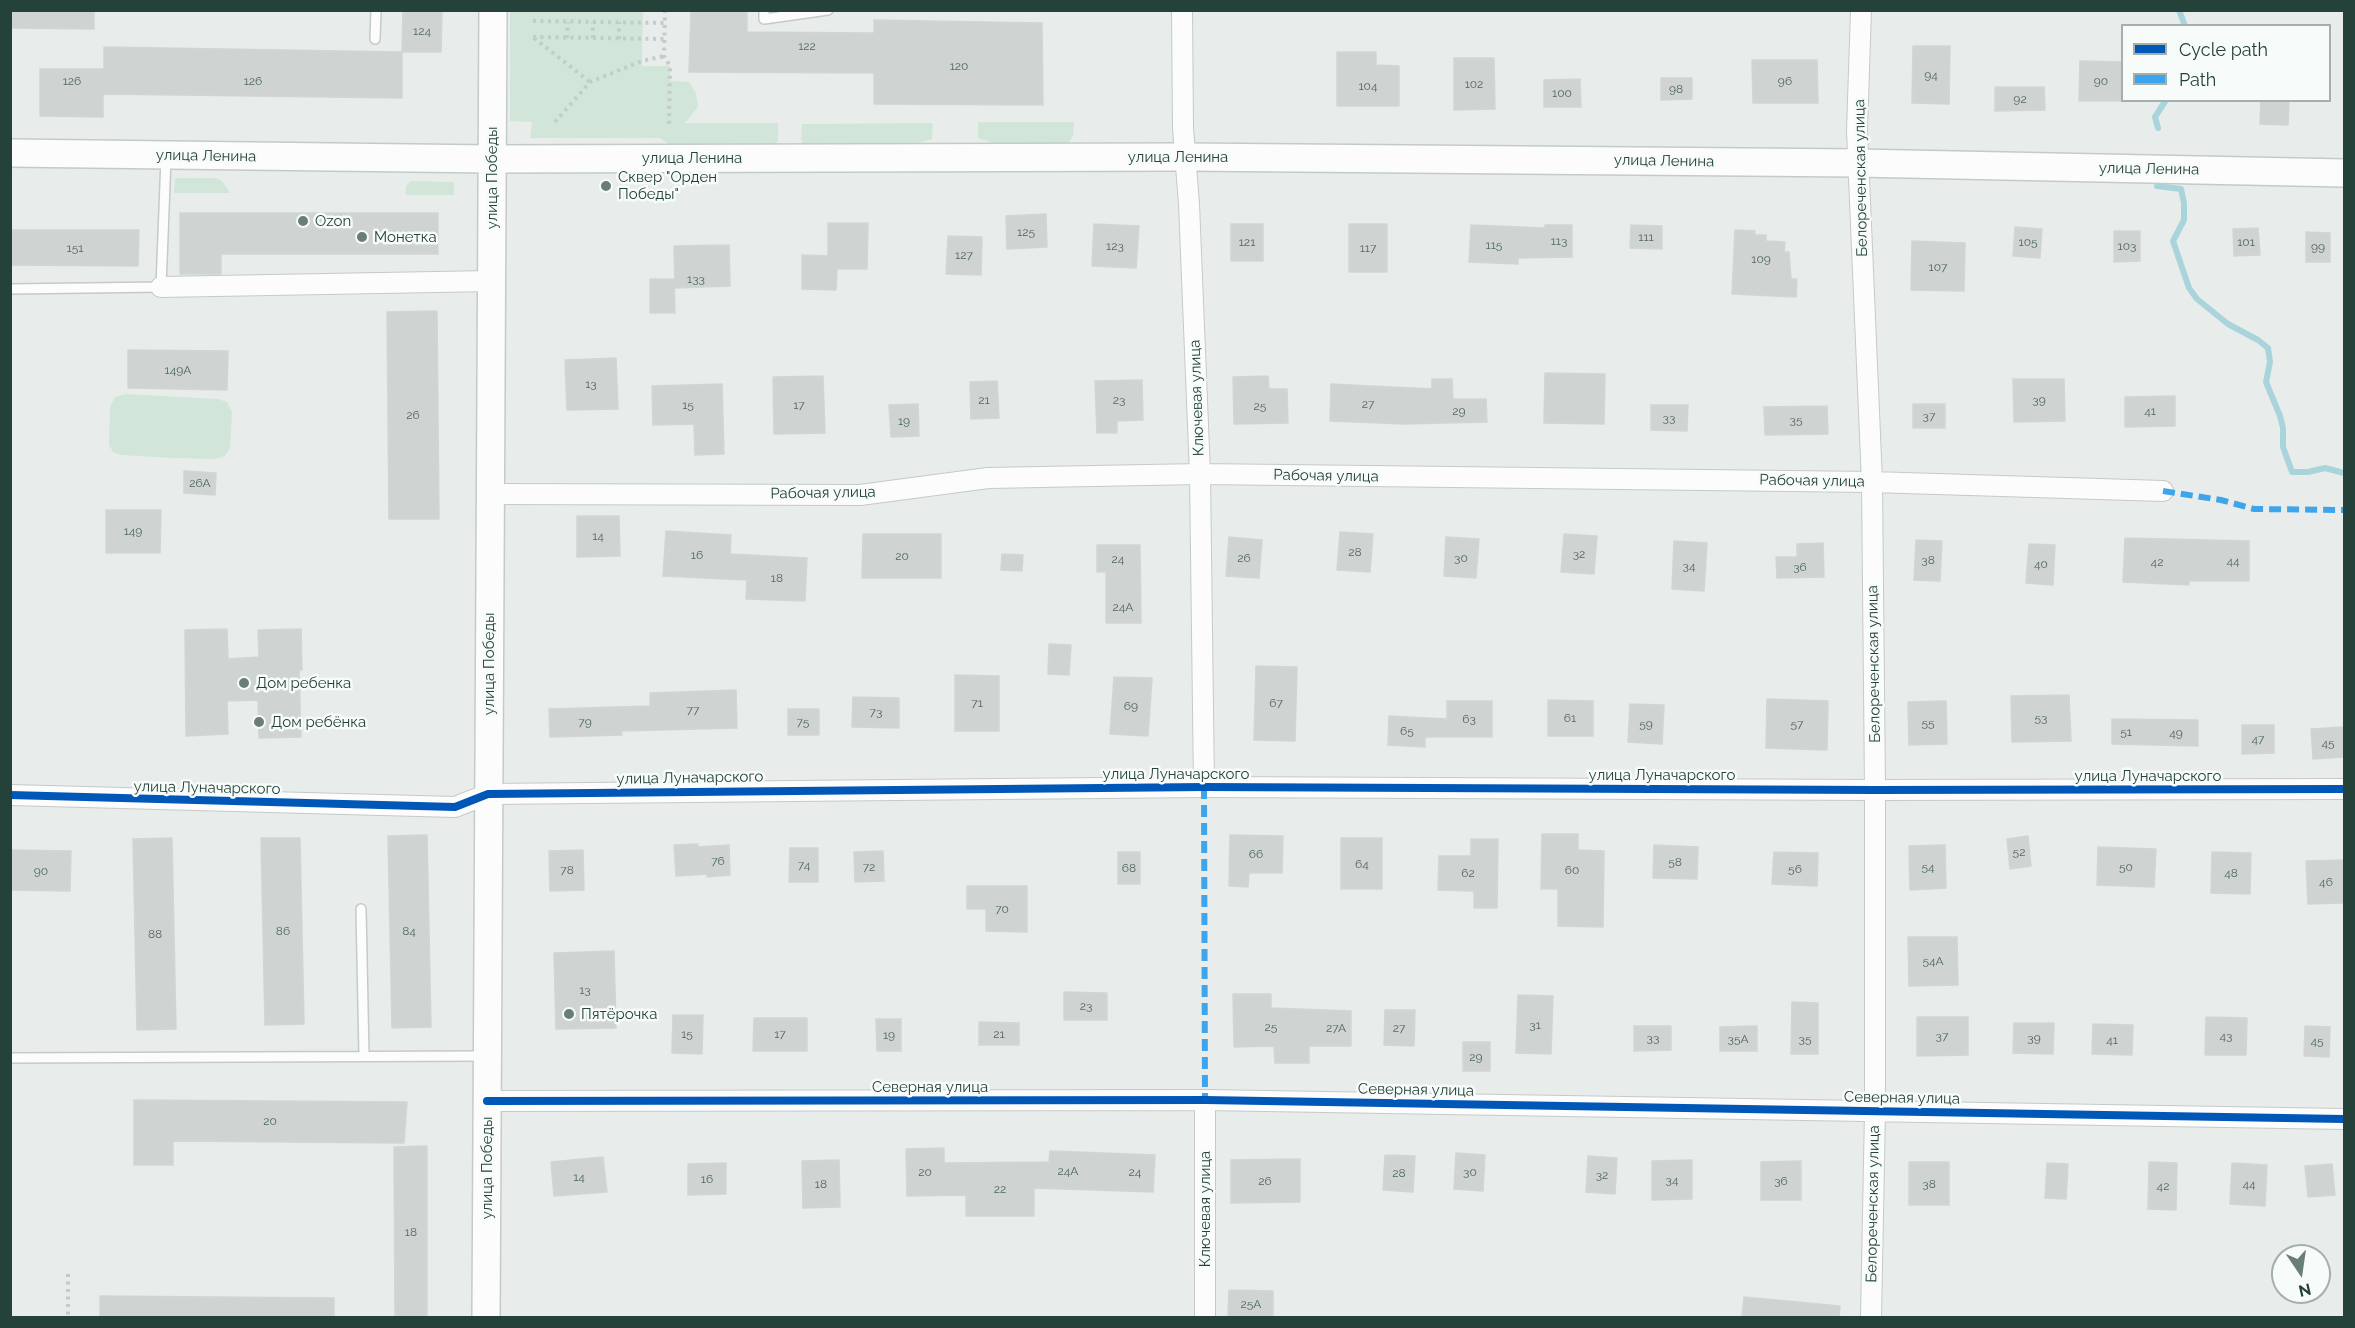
<!DOCTYPE html>
<meta charset="utf-8">
<style>
body{margin:0}
#map{position:relative;width:2355px;height:1328px;overflow:hidden;background:#e8edeb;font-family:Raleway,sans-serif}
canvas{display:block}
.frame{position:absolute;inset:0;border:12px solid #24423a;pointer-events:none}
.legend{position:absolute;left:2121px;top:24px;width:210px;height:78px;box-sizing:border-box;background:#f7fbf9;border:2px solid #a3b1ad;margin:0;padding:8px 10px;list-style:none;font-size:18px;color:#24423a}
.legend li{display:flex;align-items:center;gap:12px;height:30px}
.legend b{width:30px;border:2px solid #a3b1ad}
.north{position:absolute;left:2271px;top:1244px;width:60px;height:60px;box-sizing:border-box;background:#f7fbf9;border:2px solid #a3b1ad;border-radius:50%;rotate:167deg;font-size:16px;font-weight:700;line-height:24px;text-align:center;color:#24423a}
.north::after{content:'';display:block;margin:auto;width:21px;height:27px;background:#697e78;clip-path:polygon(50% 0,100% 100%,50% 72%,0 100%)}
</style>
<div id="map">
<canvas width="2355" height="1328"></canvas>
<div class="frame"></div>
<ul class="legend">
<li><b style="height:8px;background:#0057b8"></b>Cycle path</li>
<li><b style="height:8px;background:#3ea4ec"></b>Path</li>
</ul>
<div class="north">N</div>
</div>
<script>
const context = document.querySelector('canvas').getContext('2d');
context.lineJoin = 'round';
function fill(path, color) { context.fillStyle = color; context.fill(path, 'evenodd'); }
const shape = rows => new Path2D(rows.map(r => 'M' + r).join(''));
function stroke(path, color, width, dash) { context.strokeStyle = color; context.lineWidth = width; context.lineCap = dash ? 'butt' : 'round'; context.setLineDash(dash || []); context.stroke(path); }
function drawText(font, color, halo, rows, align = 'center') {
  context.font = font + ' Raleway,sans-serif'; context.lineWidth = 5; context.setLineDash([]); context.textBaseline = 'middle'; context.strokeStyle = halo; context.fillStyle = color; for (const [text, x, y, turn = 0] of rows) {
    context.save(); context.translate(x, y); context.rotate((+turn || 0) * Math.PI / 180); context.textAlign = isNaN(turn) ? turn : align; if (halo) context.strokeText(text, 0, 0); context.fillText(text, 0, 0); context.restore();
  }
}
fill(shape([
 [510,11,643,11,642,66,670,66,670,81,689,82,696,93,698,107,685,123,778,123,778,141,770,149,676,149,660,138,530,138,532,122,510,121],
 [978,122,1074,122,1073,136,1068,144,1008,148,978,138],
 [933,123,932,139,897,149,805,148,801,139,802,124],
 [175,178,216,178,222,181,230,193,174,193],
 [411,181,454,182,454,195,406,195,406,186],
 [125,394,218,399,227,402,232,412,230,448,225,456,215,459,171,458,121,455,113,452,109,445,110,407,115,397]
]), '#d1e6d8');
stroke(shape([
 [2179,10,2185,26],
 [2158,128,2155,117,2166,100],
 [2157,186,2181,189,2184,203,2184,220,2173,241,2189,288,2197,299,2228,324,2258,340,2268,348,2270,362,2266,382,2280,416,2283,428,2283,447,2292,472,2308,472,2325,468,2344,473]
]), '#a9d4db', 6);
const building = shape([
 [10,10,94,10,94,29,10,28,10,10],
 [403,10,442,10,441,52,402,52,403,10],
 [691,10,747,10,747,32,874,33,874,20,1042,23,1043,105,874,104,874,73,689,72,691,10],
 [1913,46,1950,46,1949,104,1912,103,1913,46],
 [104,47,402,52,402,98,103,94,103,117,40,116,40,69,104,69,104,47],
 [1337,52,1376,52,1376,65,1399,66,1399,106,1337,106,1337,52],
 [1454,58,1494,58,1495,109,1454,110,1454,58],
 [1752,60,1817,60,1818,103,1753,103,1752,60],
 [2080,61,2122,62,2122,101,2079,101,2080,61],
 [1661,78,1692,78,1692,99,1661,100,1661,78],
 [1580,79,1581,107,1544,107,1544,80,1580,79],
 [1995,87,2044,87,2045,110,1995,111,1995,87],
 [2261,100,2289,100,2288,125,2260,124,2261,100],
 [180,213,438,213,438,254,221,254,221,274,180,274,180,213],
 [1046,214,1047,247,1007,249,1006,216,1046,214],
 [828,223,868,223,867,269,837,269,836,290,802,289,802,255,828,256,828,223],
 [1094,224,1139,226,1136,268,1092,266,1094,224],
 [1231,224,1263,224,1263,261,1231,261,1231,224],
 [1349,224,1387,224,1387,272,1349,272,1349,224],
 [1471,225,1545,228,1545,225,1572,225,1572,257,1518,258,1518,264,1469,262,1471,225],
 [1631,225,1662,226,1662,249,1630,248,1631,225],
 [2015,227,2042,229,2040,258,2013,256,2015,227],
 [2258,228,2260,255,2234,256,2233,229,2258,228],
 [10,230,139,230,138,266,10,265,10,230],
 [1735,230,1755,231,1755,235,1766,235,1766,241,1785,242,1784,252,1789,252,1791,279,1797,279,1796,297,1732,294,1735,230],
 [2114,231,2140,231,2140,261,2114,262,2114,231],
 [2306,232,2330,233,2330,262,2306,262,2306,232],
 [948,236,982,237,981,275,946,274,948,236],
 [1912,241,1965,243,1964,291,1911,290,1912,241],
 [729,245,730,286,675,288,674,246,729,245],
 [650,279,674,279,675,313,650,313,650,279],
 [437,311,439,519,389,519,387,312,437,311],
 [128,350,228,351,227,390,128,388,128,350],
 [616,358,618,409,567,410,565,360,616,358],
 [1545,373,1605,374,1604,424,1544,423,1545,373],
 [823,376,825,433,774,434,773,377,823,376],
 [1268,376,1269,389,1287,389,1288,423,1234,424,1233,377,1268,376],
 [1432,379,1452,379,1453,399,1486,399,1487,422,1404,424,1330,421,1331,384,1432,389,1432,379],
 [2013,379,2064,379,2065,421,2014,422,2013,379],
 [1142,380,1143,420,1117,421,1117,433,1097,433,1095,381,1142,380],
 [997,381,999,418,971,419,970,382,997,381],
 [722,384,724,454,695,455,694,424,653,425,652,386,722,384],
 [2175,396,2175,426,2125,427,2125,397,2175,396],
 [918,404,919,436,891,437,889,405,918,404],
 [1913,404,1945,404,1945,428,1913,428,1913,404],
 [1651,405,1688,405,1687,431,1651,430,1651,405],
 [1827,406,1828,434,1765,435,1764,407,1827,406],
 [184,471,216,473,215,495,184,493,184,471],
 [106,510,161,510,160,553,106,553,106,510],
 [577,516,619,516,620,556,577,557,577,516],
 [666,531,731,535,730,554,807,558,805,601,746,599,747,580,663,576,666,531],
 [1340,532,1373,534,1370,572,1337,570,1340,532],
 [863,534,941,534,941,578,862,578,863,534],
 [1564,534,1597,536,1594,574,1561,572,1564,534],
 [1229,537,1262,540,1259,578,1226,576,1229,537],
 [1446,537,1479,539,1476,578,1444,576,1446,537],
 [2125,538,2249,541,2249,581,2189,581,2189,585,2123,582,2125,538],
 [1916,540,1942,541,1940,581,1914,580,1916,540],
 [1674,541,1707,543,1704,591,1672,589,1674,541],
 [1823,543,1824,577,1777,578,1776,557,1797,557,1797,544,1823,543],
 [2029,544,2055,545,2053,585,2026,583,2029,544],
 [1097,545,1140,545,1141,623,1106,623,1106,572,1097,572,1097,545],
 [1002,554,1023,555,1022,571,1001,570,1002,554],
 [227,629,228,659,259,657,258,630,301,629,302,670,299,670,301,737,259,738,258,700,227,701,228,734,186,736,185,630,227,629],
 [1049,644,1071,645,1069,675,1048,674,1049,644],
 [1256,666,1297,667,1295,741,1254,740,1256,666],
 [955,675,999,676,999,731,955,731,955,675],
 [1114,677,1152,678,1148,736,1110,734,1114,677],
 [736,690,737,728,621,731,622,735,550,737,549,709,650,706,650,693,736,690],
 [2069,695,2071,741,2012,742,2011,696,2069,695],
 [853,697,899,698,899,728,852,727,853,697],
 [1767,699,1828,701,1827,750,1766,748,1767,699],
 [1548,700,1593,701,1593,736,1548,736,1548,700],
 [1447,701,1492,701,1492,737,1425,737,1425,747,1388,745,1389,716,1447,719,1447,701],
 [1946,701,1947,744,1909,745,1908,702,1946,701],
 [1630,704,1664,705,1662,744,1628,742,1630,704],
 [788,709,819,709,819,735,788,735,788,709],
 [2112,719,2198,720,2198,746,2112,744,2112,719],
 [2242,725,2274,725,2274,753,2242,754,2242,725],
 [2344,727,2344,757,2313,759,2311,729,2344,727],
 [1542,834,1578,834,1578,850,1604,851,1603,927,1558,926,1558,889,1541,889,1542,834],
 [427,835,431,1027,392,1028,388,836,427,835],
 [1230,835,1283,836,1282,873,1249,873,1248,887,1229,886,1230,835],
 [2028,836,2031,866,2010,869,2007,839,2028,836],
 [172,838,176,1029,137,1030,133,839,172,838],
 [261,838,300,838,304,1024,265,1025,261,838],
 [1341,838,1382,838,1382,889,1341,889,1341,838],
 [1471,839,1498,839,1497,908,1474,908,1474,891,1438,890,1439,856,1471,856,1471,839],
 [698,844,698,847,729,845,730,875,707,877,707,874,676,876,674,845,698,844],
 [1654,845,1698,847,1697,879,1653,878,1654,845],
 [1945,845,1946,888,1910,890,1909,846,1945,845],
 [2098,847,2156,849,2154,887,2097,885,2098,847],
 [790,848,818,848,818,882,789,882,790,848],
 [10,850,71,851,70,891,10,890,10,850],
 [583,850,584,890,550,891,549,851,583,850],
 [883,851,884,881,855,882,854,852,883,851],
 [1118,852,1140,852,1140,884,1118,884,1118,852],
 [1774,852,1818,853,1817,886,1772,884,1774,852],
 [2212,852,2251,853,2250,894,2211,893,2212,852],
 [2344,860,2344,903,2308,904,2306,861,2344,860],
 [967,886,1027,886,1027,932,986,931,986,909,967,909,967,886],
 [1908,937,1957,937,1958,985,1909,986,1908,937],
 [614,951,616,1028,556,1029,554,953,614,951],
 [1064,992,1107,993,1107,1020,1064,1020,1064,992],
 [1233,994,1271,994,1271,1008,1351,1011,1351,1046,1309,1046,1309,1063,1275,1063,1274,1046,1234,1047,1233,994],
 [1518,995,1553,996,1551,1054,1516,1053,1518,995],
 [1792,1002,1818,1003,1818,1054,1791,1054,1792,1002],
 [1385,1010,1415,1010,1414,1046,1384,1045,1385,1010],
 [673,1015,703,1015,702,1054,672,1053,673,1015],
 [1917,1017,1968,1017,1968,1055,1917,1056,1917,1017],
 [2206,1017,2247,1018,2246,1055,2205,1055,2206,1017],
 [754,1018,807,1018,807,1051,753,1051,754,1018],
 [876,1019,901,1019,901,1051,877,1051,876,1019],
 [979,1022,1019,1023,1019,1045,979,1045,979,1022],
 [2014,1023,2054,1023,2053,1054,2013,1053,2014,1023],
 [2093,1024,2133,1025,2132,1055,2092,1054,2093,1024],
 [1634,1026,1671,1026,1671,1050,1634,1051,1634,1026],
 [1757,1026,1757,1051,1720,1051,1720,1027,1757,1026],
 [2305,1026,2330,1027,2329,1057,2304,1056,2305,1026],
 [1463,1042,1490,1042,1490,1071,1463,1071,1463,1042],
 [134,1100,407,1102,404,1143,173,1141,173,1165,134,1165,134,1100],
 [427,1146,427,1317,395,1317,394,1147,427,1146],
 [944,1148,944,1163,1049,1162,1050,1151,1155,1155,1153,1192,1034,1188,1034,1216,966,1216,966,1195,907,1196,906,1149,944,1148],
 [1456,1153,1485,1155,1483,1191,1454,1189,1456,1153],
 [1385,1155,1415,1156,1413,1192,1383,1190,1385,1155],
 [1588,1156,1617,1158,1615,1194,1586,1192,1588,1156],
 [603,1157,607,1192,554,1196,551,1162,603,1157],
 [1300,1159,1300,1202,1231,1203,1231,1160,1300,1159],
 [839,1160,840,1207,803,1208,802,1161,839,1160],
 [1692,1160,1692,1199,1652,1200,1652,1161,1692,1160],
 [1801,1161,1801,1200,1761,1200,1761,1162,1801,1161],
 [1909,1162,1949,1162,1949,1205,1909,1205,1909,1162],
 [2149,1162,2177,1163,2176,1210,2148,1209,2149,1162],
 [726,1163,726,1194,688,1195,688,1164,726,1163],
 [2047,1163,2068,1164,2066,1199,2045,1198,2047,1163],
 [2232,1163,2267,1165,2265,1206,2230,1204,2232,1163],
 [2332,1164,2335,1195,2308,1197,2305,1166,2332,1164],
 [1229,1290,1273,1291,1273,1317,1228,1317,1229,1290],
 [100,1296,334,1298,334,1317,100,1317,100,1296],
 [1744,1297,1840,1306,1839,1317,1742,1317,1744,1297]
]);
fill(building, '#cfd4d2');
stroke(building, '#d1d6d4', 1.5);
const lane = shape([
 [764,10,764,19,828,10],
 [375,39,376,10],
 [10,289,161,287,166,158],
 [361,909,364,1056],
 [10,1058,485,1056]
]);
const street = shape([
 [1182,10,1183,128,1189,204,1200,474,1204,787],
 [1861,10,1857,131,1872,482,1875,790,1875,1111,1871,1318],
 [161,287,491,281],
 [490,494,860,495,988,478,1200,474,1872,482,2163,491],
 [10,795,455,807,488,794,1204,787,1875,790,2344,789],
 [487,1101,1205,1100,2344,1119],
 [1205,1318,1205,1100]
]);
const secondary = shape([
 [10,153,492,159,1184,157,1858,163,2344,173],
 [486,1318,493,10]
]);
stroke(lane, '#c5cac8', 12);
stroke(street, '#c5cac8', 22);
stroke(secondary, '#c3cbc8', 30);
stroke(shape([
 [665,10,664,56,670,66,669,124],
 [533,21,665,23],
 [533,37,664,39],
 [534,38,590,82],
 [567,38,568,22],
 [593,38,593,22],
 [619,39,619,22],
 [555,122,590,82,642,61,664,56],
 [68,1274,68,1318]
]), '#c3ccca', 4, [3, 4.5]);
stroke(lane, '#fcfcfc', 9);
stroke(street, '#fcfcfc', 20);
stroke(secondary, '#fcfcfc', 27);
stroke(shape([
 [2163,491,2221,500,2254,509,2344,510],
 [1204,787,1205,1100]
]), '#3ea4ec', 6, [12, 6]);
stroke(shape([
 [10,795,455,807,488,794,1204,787,1875,790,2344,789],
 [487,1101,1205,1100,2344,1119]
]), '#0057b8', 8);
for (const [x, y, r, color] of [
 [606,186,6,"#697e78"],
 [303,221,6,"#697e78"],
 [362,237,6,"#697e78"],
 [244,683,6,"#697e78"],
 [259,722,6,"#697e78"],
 [569,1014,6,"#697e78"]
]) { const dot = new Path2D(); dot.arc(x, y, r, 0, 2 * Math.PI); context.fillStyle = color; context.fill(dot); stroke(dot, '#f7fbf9', 2); }
drawText('12px', '#506761', null, [
 ["124",422,31],
 ["122",807,46],
 ["120",959,66],
 ["94",1931,75],
 ["126",72,81],
 ["126",253,81],
 ["96",1785,81],
 ["90",2101,81],
 ["102",1474,84],
 ["104",1368,86],
 ["98",1676,89],
 ["100",1562,93],
 ["92",2020,99],
 ["125",1026,232],
 ["111",1646,237],
 ["113",1559,241],
 ["121",1247,242],
 ["105",2028,242],
 ["101",2246,242],
 ["115",1494,245],
 ["123",1115,246],
 ["103",2127,246],
 ["99",2318,247],
 ["151",75,248],
 ["117",1368,248],
 ["127",964,255],
 ["109",1761,259],
 ["107",1938,267],
 ["133",696,279],
 ["149А",178,370],
 ["13",591,384],
 ["21",984,400],
 ["23",1119,400],
 ["39",2039,400],
 ["27",1368,404],
 ["15",688,405],
 ["17",799,405],
 ["25",1260,406],
 ["29",1459,411],
 ["41",2150,411],
 ["26",413,415],
 ["37",1929,416],
 ["33",1669,418],
 ["35",1796,420],
 ["19",904,421],
 ["26А",200,483],
 ["149",133,531],
 ["14",598,536],
 ["28",1355,552],
 ["32",1579,554],
 ["16",697,555],
 ["20",902,556],
 ["26",1244,558],
 ["30",1461,558],
 ["24",1118,559],
 ["38",1928,560],
 ["44",2233,561],
 ["42",2157,562],
 ["40",2041,564],
 ["34",1689,566],
 ["36",1800,567],
 ["18",777,578],
 ["24А",1123,607],
 ["71",977,703],
 ["67",1276,703],
 ["69",1131,706],
 ["77",693,710],
 ["73",876,712],
 ["61",1570,718],
 ["53",2041,718],
 ["63",1469,719],
 ["79",585,722],
 ["75",803,722],
 ["55",1928,723],
 ["59",1646,724],
 ["57",1797,724],
 ["65",1407,731],
 ["51",2126,732],
 ["49",2176,733],
 ["47",2258,739],
 ["45",2328,743],
 ["52",2019,852],
 ["66",1256,854],
 ["76",718,861],
 ["58",1675,862],
 ["64",1362,864],
 ["74",804,865],
 ["72",869,867],
 ["54",1928,867],
 ["50",2126,867],
 ["68",1129,868],
 ["56",1795,869],
 ["78",567,870],
 ["60",1572,870],
 ["90",41,871],
 ["62",1468,873],
 ["48",2231,873],
 ["46",2326,882],
 ["70",1002,909],
 ["86",283,931],
 ["84",409,931],
 ["88",155,934],
 ["54А",1933,961],
 ["13",585,990],
 ["23",1086,1006],
 ["31",1535,1025],
 ["25",1271,1027],
 ["27А",1336,1028],
 ["27",1399,1028],
 ["15",687,1034],
 ["17",780,1034],
 ["21",999,1034],
 ["19",889,1035],
 ["37",1942,1036],
 ["43",2226,1036],
 ["33",1653,1038],
 ["39",2034,1038],
 ["35А",1738,1039],
 ["35",1805,1039],
 ["41",2112,1040],
 ["45",2317,1041],
 ["29",1476,1057],
 ["20",270,1121],
 ["24А",1068,1171],
 ["20",925,1172],
 ["24",1135,1172],
 ["30",1470,1172],
 ["28",1399,1173],
 ["32",1602,1175],
 ["14",579,1177],
 ["16",707,1179],
 ["34",1672,1180],
 ["26",1265,1181],
 ["36",1781,1181],
 ["18",821,1184],
 ["38",1929,1184],
 ["44",2249,1184],
 ["42",2163,1186],
 ["22",1000,1189],
 ["18",411,1232],
 ["25А",1251,1304]
]);
drawText('15px', '#24423a', '#f7fbf9', [
 ["улица Ленина",206,156,1],
 ["улица Ленина",1178,157],
 ["улица Ленина",692,158],
 ["улица Ленина",1664,161,1],
 ["улица Ленина",2149,169,1],
 ["улица Победы",492,178,-90],
 ["Белореченская улица",1861,178,-91],
 ["Ключевая улица",1197,398,-92],
 ["Рабочая улица",1326,476,1],
 ["Рабочая улица",1812,481,1],
 ["Рабочая улица",823,493,-1],
 ["улица Победы",489,664,-90],
 ["Белореченская улица",1874,664,-91],
 ["улица Луначарского",1176,774],
 ["улица Луначарского",1662,775],
 ["улица Луначарского",2148,776],
 ["улица Луначарского",690,778,-1],
 ["улица Луначарского",207,788,1],
 ["Северная улица",930,1087],
 ["Северная улица",1416,1090,1],
 ["Северная улица",1902,1098,1],
 ["улица Победы",487,1168,-90],
 ["Белореченская улица",1873,1204,-89],
 ["Ключевая улица",1205,1209,-90]
]);
drawText('15px', '#24423a', '#f7fbf9', [
 ["Сквер \"Орден",618,177],
 ["Победы\"",618,194],
 ["Ozon",315,221],
 ["Монетка",374,237],
 ["Дом ребенка",256,683],
 ["Дом ребёнка",271,722],
 ["Пятёрочка",581,1014]
], 'left');
</script>
